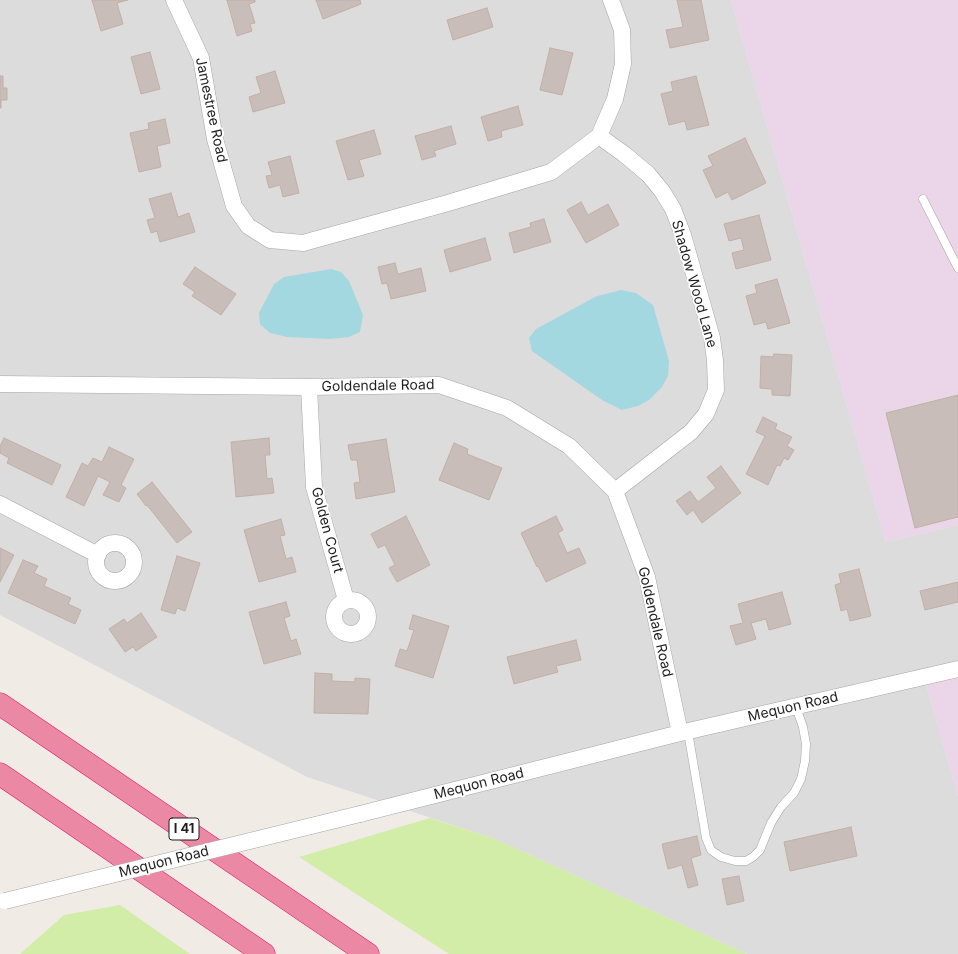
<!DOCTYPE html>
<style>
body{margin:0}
canvas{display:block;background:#f0ebe5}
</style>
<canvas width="958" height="954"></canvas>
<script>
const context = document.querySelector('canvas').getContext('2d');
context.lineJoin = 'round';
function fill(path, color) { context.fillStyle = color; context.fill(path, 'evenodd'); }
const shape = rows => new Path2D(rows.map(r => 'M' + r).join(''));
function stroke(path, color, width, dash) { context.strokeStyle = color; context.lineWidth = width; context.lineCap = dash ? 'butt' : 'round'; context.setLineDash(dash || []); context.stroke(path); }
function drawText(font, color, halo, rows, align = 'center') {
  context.font = font + ' Inter,sans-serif'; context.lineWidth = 3.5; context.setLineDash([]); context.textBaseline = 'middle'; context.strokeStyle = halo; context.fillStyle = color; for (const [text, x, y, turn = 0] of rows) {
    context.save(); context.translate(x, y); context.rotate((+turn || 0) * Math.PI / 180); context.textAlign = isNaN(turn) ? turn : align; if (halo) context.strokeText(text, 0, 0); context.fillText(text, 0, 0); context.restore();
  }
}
fill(shape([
 [0,0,731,0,886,542,958,525,958,662,922,670,958,796,958,954,747,954,495,839,307,777,0,615]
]), '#dddcdc');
fill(shape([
 [731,0,958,0,958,525,886,542],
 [958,676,958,796,926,684]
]), '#ead6e8');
fill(shape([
 [430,818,495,839,747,954,449,954,299,857],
 [120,905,190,954,20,954,64,915]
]), '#d1eda8');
fill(shape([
 [331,269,341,272,349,281,363,315,360,332,349,337,330,339,287,337,270,333,260,324,259,313,274,284,284,277],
 [621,290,636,293,653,305,669,361,668,376,662,387,649,400,638,406,622,410,602,400,532,351,529,338,536,329,597,296]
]), '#a3d8e0');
const building = shape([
 [92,0,128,0,117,3,123,24,101,31,92,0],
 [227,0,255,0,255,2,249,4,255,23,250,24,252,31,237,36,227,0],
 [316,0,360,0,361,4,323,19,316,0],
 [677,0,701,0,709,40,670,48,666,30,683,27,677,0],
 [487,8,493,27,453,40,447,20,487,8],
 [550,48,573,53,562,95,540,90,550,48],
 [150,52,160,89,141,94,131,57,150,52],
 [275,71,285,103,253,112,249,97,261,93,256,77,275,71],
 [0,76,3,76,3,88,7,88,7,100,1,100,1,108,0,108,0,76],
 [696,76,709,125,687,130,685,121,669,125,661,94,673,91,671,82,696,76],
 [518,106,523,125,501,131,502,137,488,141,481,117,518,106],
 [165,119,170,143,157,146,161,167,139,172,130,133,149,129,148,123,165,119],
 [451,126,456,144,434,151,436,156,422,160,415,136,451,126],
 [374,130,381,154,359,160,364,176,348,180,336,141,374,130],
 [745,138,766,183,732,200,728,192,716,198,703,170,713,166,708,156,745,138],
 [290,156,299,193,283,197,280,185,269,188,266,176,272,175,268,162,290,156],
 [171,193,178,217,189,213,195,232,160,242,157,231,151,233,147,220,155,218,149,199,171,193],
 [581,202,588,215,608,204,619,225,586,243,567,210,581,202],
 [759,215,771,260,736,269,732,253,744,250,741,238,729,241,724,224,759,215],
 [544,219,551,242,514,253,509,233,531,227,530,223,544,219],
 [485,238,491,260,450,272,444,250,485,238],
 [395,263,398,274,421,268,426,291,391,299,387,283,382,284,378,267,395,263],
 [195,267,236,294,221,315,192,296,195,292,183,284,195,267],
 [777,279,790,323,768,329,766,322,754,325,746,296,757,293,755,285,777,279],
 [774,354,792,355,790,396,772,395,772,389,760,388,761,356,773,357,774,354],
 [958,395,958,517,915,528,886,413,958,395],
 [763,417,777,424,775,429,792,437,787,446,794,450,788,460,784,458,780,466,777,465,768,485,746,474,765,436,756,432,763,417],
 [4,438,61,465,52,485,7,463,9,458,0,453,0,446,4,438],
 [269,438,270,455,265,455,267,479,272,478,274,493,236,497,231,442,269,438],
 [386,439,395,492,356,499,354,483,360,482,357,460,351,460,348,445,386,439],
 [454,443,468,449,467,454,502,468,489,500,439,480,454,443],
 [109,447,134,459,121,485,126,488,119,502,103,495,110,482,98,476,84,506,66,497,82,463,88,466,93,458,102,462,109,447],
 [721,466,741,493,702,523,693,510,687,515,676,501,690,491,698,502,716,488,707,477,721,466],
 [152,482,192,532,177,543,147,505,146,506,137,494,152,482],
 [406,516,430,565,397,582,389,568,395,565,385,545,378,548,371,534,406,516],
 [556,516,563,530,558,533,567,553,579,548,586,563,546,582,538,566,537,567,521,533,556,516],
 [281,519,285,535,280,536,286,559,292,557,296,572,259,582,244,530,281,519],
 [0,548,14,555,0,582,0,548],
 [177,556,200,563,185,611,177,608,175,614,161,610,177,556],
 [23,560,38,566,34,573,47,579,44,586,71,598,68,604,81,610,75,624,8,593,23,560],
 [859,569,871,616,850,621,847,609,841,611,835,585,841,583,839,574,859,569],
 [958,582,958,602,925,610,920,591,958,582],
 [782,592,791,624,769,630,766,619,751,623,756,639,736,645,730,626,743,623,738,604,782,592],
 [286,602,290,616,284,618,291,641,296,639,301,654,264,664,249,612,286,602],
 [141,613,157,637,136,651,133,647,125,652,109,629,124,619,127,623,141,613],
 [413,615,449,626,433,678,395,666,400,649,407,651,414,630,409,629,413,615],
 [576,640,581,660,556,666,558,672,514,684,507,657,576,640],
 [315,673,332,674,332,681,355,682,355,678,370,679,368,714,314,713,315,673],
 [851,827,857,856,790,871,784,842,851,827],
 [697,836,701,855,691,858,698,885,688,888,682,865,668,869,662,844,697,836],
 [739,876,744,901,727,905,722,879,739,876]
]);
fill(building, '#c8bdb8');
stroke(building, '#c3b0a6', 1);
const lane = shape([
 [923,199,958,268],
 [688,732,704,826,706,838,711,850,721,857,735,861,746,861,753,857,760,850,771,823,781,807,794,793,801,779,805,761,806,744,803,727,796,707]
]);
const street = shape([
 [174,0,201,58,215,139,234,206,248,226,270,240,303,243,448,203,551,172,599,136,615,99,623,64,622,30,611,0],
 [599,136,624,154,648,174,662,191,673,209,683,235,712,338,715,360,716,390,706,414,691,432,615,491],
 [0,384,309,387,439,385,507,408,569,446,615,491,647,577,680,733],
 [309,387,314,487,346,600],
 [0,504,98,555],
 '96 562a19 19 0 1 1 38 0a19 19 0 1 1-38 0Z',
 '334 617a17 17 0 1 1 34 0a17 17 0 1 1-34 0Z',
 [360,814,680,733,958,669]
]);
const highway = shape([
 [0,704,368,954],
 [0,774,264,954]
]);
stroke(lane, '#a6a6a6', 9);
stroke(street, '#a6a6a6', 17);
stroke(highway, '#e31c76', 23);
stroke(lane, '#fff', 8);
stroke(street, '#fff', 16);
stroke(highway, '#eb89a5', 22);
const streetBridge = shape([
 [5,901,360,814]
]);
stroke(streetBridge, '#a6a6a6', 17, []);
stroke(streetBridge, '#fff', 16);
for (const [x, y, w] of [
 [184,829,30]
]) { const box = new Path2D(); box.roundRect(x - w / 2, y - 11, w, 22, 3); context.fillStyle = '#fff'; context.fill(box); stroke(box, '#1f1f1f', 1); }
drawText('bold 13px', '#1f1f1f', null, [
 ["I 41",184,829]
]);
drawText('14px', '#1f1f1f', '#fff', [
 ["Jamestree Road",211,110,78],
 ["Shadow Wood Lane",694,284,74],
 ["Goldendale Road",378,386,-1],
 ["Golden Court",327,530,75],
 ["Goldendale Road",655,622,77],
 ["Mequon Road",793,707,-13],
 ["Mequon Road",479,784,-14],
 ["Mequon Road",164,862,-14]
]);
</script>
